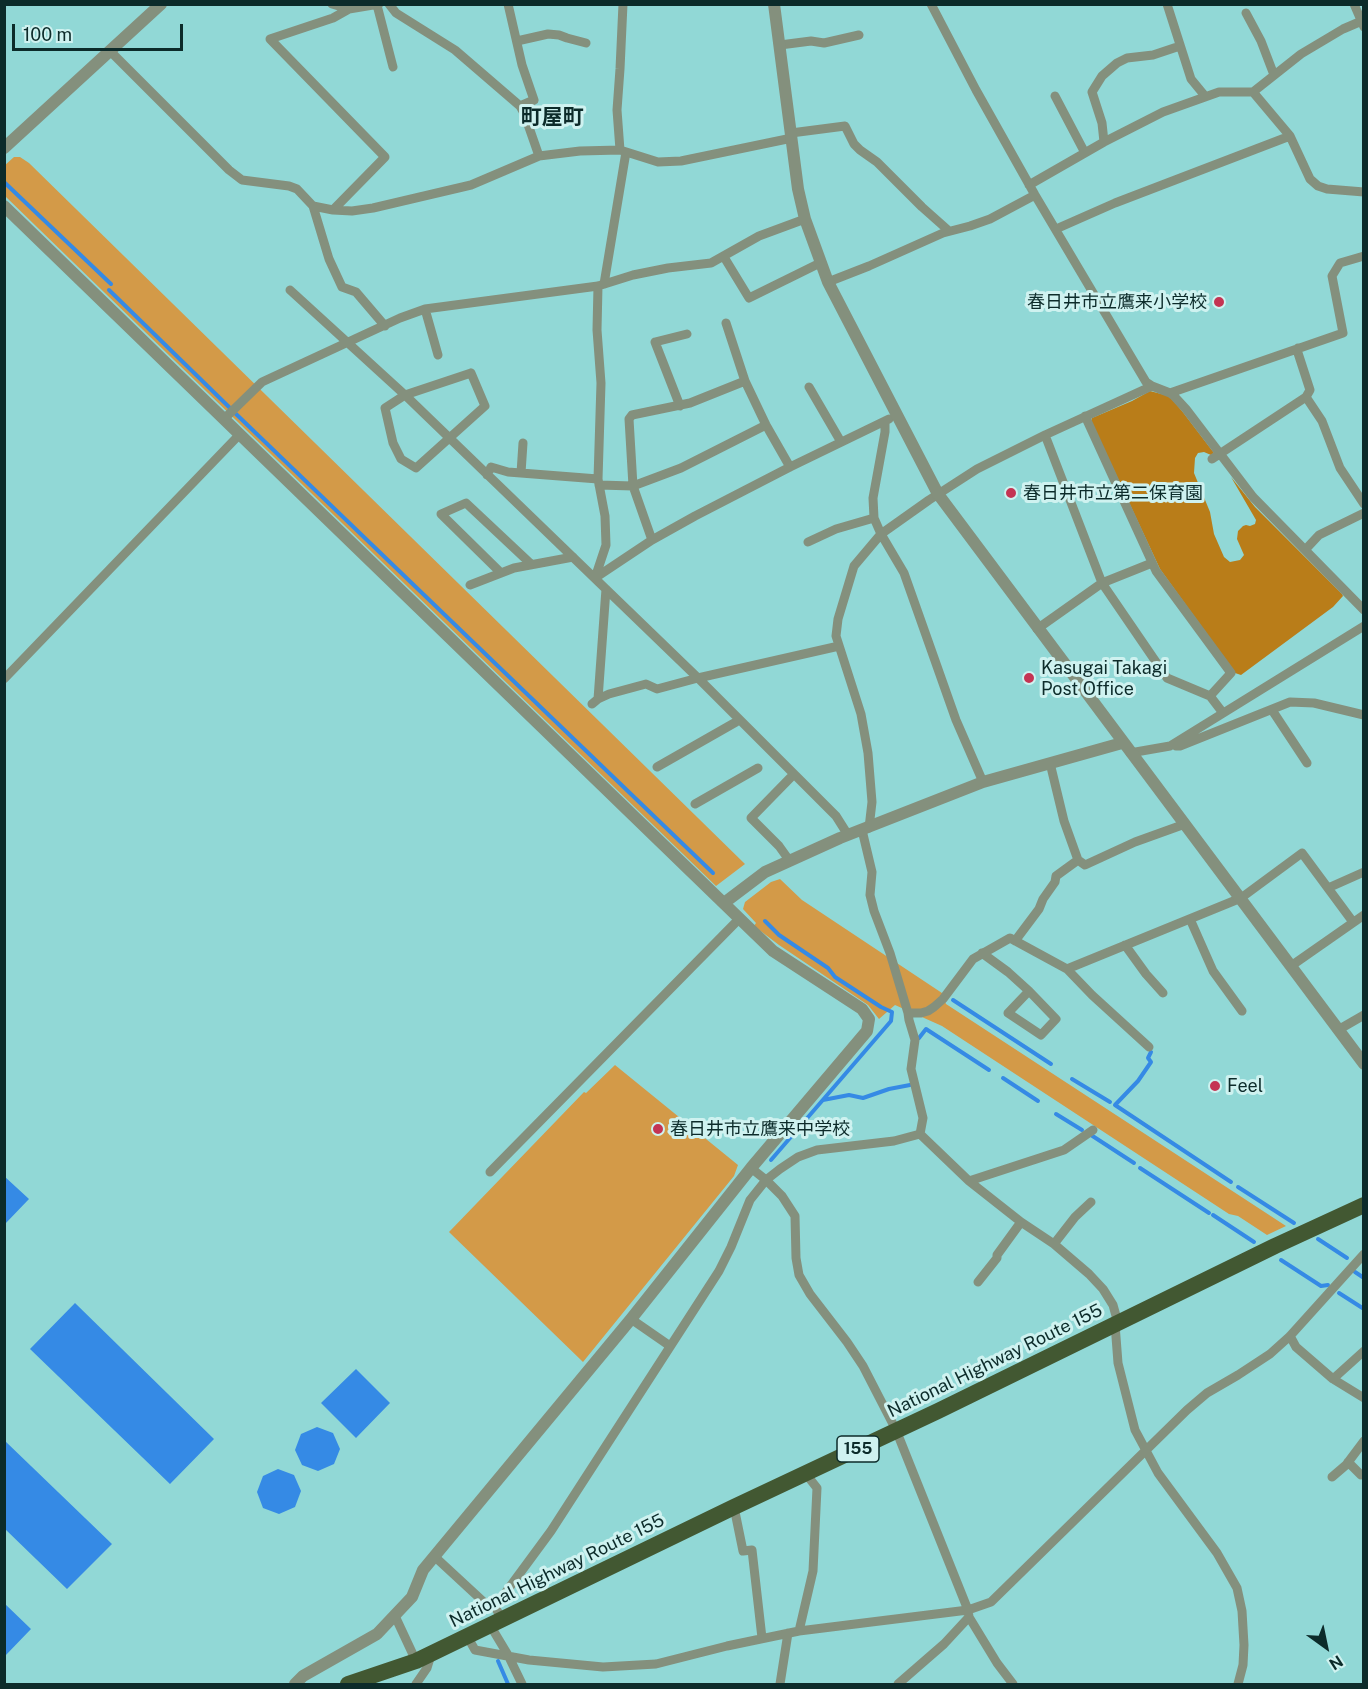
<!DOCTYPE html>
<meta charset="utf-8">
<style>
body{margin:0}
#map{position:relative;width:1368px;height:1689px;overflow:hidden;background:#91d8d6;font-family:"Public Sans",sans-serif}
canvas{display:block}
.frame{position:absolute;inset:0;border:6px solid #0c2b2a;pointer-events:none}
.north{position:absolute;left:1296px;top:1617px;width:60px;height:60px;-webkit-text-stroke:4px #cff2f0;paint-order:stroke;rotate:147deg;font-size:16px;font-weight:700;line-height:24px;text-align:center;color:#0c2b2a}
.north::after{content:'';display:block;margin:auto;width:21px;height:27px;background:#0c2b2a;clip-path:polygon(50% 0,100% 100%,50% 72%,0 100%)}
.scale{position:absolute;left:12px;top:24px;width:171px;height:27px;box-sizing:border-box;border:3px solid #0c2b2a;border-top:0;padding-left:8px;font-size:18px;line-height:21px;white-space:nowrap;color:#0c2b2a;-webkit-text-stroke:4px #cff2f0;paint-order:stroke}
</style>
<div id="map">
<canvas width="1368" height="1689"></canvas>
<div class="frame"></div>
<div class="north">N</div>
<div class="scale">100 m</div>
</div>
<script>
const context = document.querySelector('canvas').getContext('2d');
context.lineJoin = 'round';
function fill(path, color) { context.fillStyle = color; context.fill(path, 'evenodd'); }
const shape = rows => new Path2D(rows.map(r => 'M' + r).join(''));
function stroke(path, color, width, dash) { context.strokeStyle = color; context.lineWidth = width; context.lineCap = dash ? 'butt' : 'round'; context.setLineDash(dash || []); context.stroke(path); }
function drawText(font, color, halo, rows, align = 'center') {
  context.font = font + ' "Public Sans","Noto Sans JP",sans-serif'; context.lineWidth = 6; context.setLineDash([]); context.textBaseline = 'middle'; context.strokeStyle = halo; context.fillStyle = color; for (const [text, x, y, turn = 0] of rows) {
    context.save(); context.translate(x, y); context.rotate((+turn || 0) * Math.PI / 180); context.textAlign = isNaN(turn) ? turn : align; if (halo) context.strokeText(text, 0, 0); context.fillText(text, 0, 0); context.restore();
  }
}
fill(shape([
 [14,157,20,157,29,163,745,864,716,886,5,196,4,166],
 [780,879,802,900,942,993,946,1004,1286,1226,1267,1235,1238,1216,1229,1214,942,1026,895,1005,879,1019,868,1005,779,945,754,926,756,923,743,909,745,902,771,882],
 [615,1065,738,1165,734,1176,583,1362,449,1232,584,1092,586,1093]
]), '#d39a48');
fill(shape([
 [1150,391,1169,396,1182,411,1214,453,1211,455,1204,452,1198,453,1195,458,1194,473,1210,512,1214,534,1224,557,1230,562,1240,560,1244,555,1237,539,1238,531,1243,526,1246,525,1250,526,1255,524,1256,520,1231,477,1255,507,1342,594,1343,596,1333,607,1241,675,1235,673,1160,569,1091,421,1092,418,1132,401]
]), '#b97d19');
fill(shape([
 [4,1176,29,1199,5,1224,4,1224],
 [75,1303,214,1439,170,1484,30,1349],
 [356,1369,390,1403,356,1438,321,1403],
 [317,1427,333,1433,340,1449,334,1464,318,1471,302,1465,295,1450,301,1434],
 [4,1440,112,1544,67,1589,5,1529],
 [278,1469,294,1475,301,1491,295,1507,279,1514,263,1508,257,1492,263,1476],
 [4,1603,31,1629,5,1656,4,1656]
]), '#358ae5');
stroke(shape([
 [4,182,111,284],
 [109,290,229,407],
 [236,414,713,873],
 [765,921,779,935,828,968,835,977,881,1007,892,1012,891,1021,771,1160],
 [953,1000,1051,1064],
 [919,1038,926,1029,989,1070],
 [1003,1078,1038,1101],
 [1072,1079,1110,1102],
 [823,1100,849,1095,863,1098,889,1089,910,1085],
 [1115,1105,1231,1182],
 [1115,1105,1138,1081,1151,1062,1148,1058,1151,1052],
 [1056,1114,1082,1130],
 [1091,1135,1134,1163],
 [1140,1168,1209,1213],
 [1238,1187,1294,1223],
 [1213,1215,1254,1242],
 [1318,1239,1347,1258],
 [1281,1260,1321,1286,1328,1285],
 [1355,1272,1364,1278],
 [1339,1293,1364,1309],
 [498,1661,508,1684]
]), '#358ae5', 4);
stroke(shape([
 [332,4,349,9,379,4],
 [389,4,396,13,455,50,520,106,524,113,539,156],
 [508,4,522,65,534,100,520,106],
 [931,4,976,90,1035,195,1146,382,1152,386,1170,393,1174,396,1186,409,1253,497,1364,610],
 [1167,4,1191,79,1205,96],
 [1354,4,1364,27],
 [377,5,393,67],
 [1246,13,1261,41,1274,75],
 [517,41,548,34,559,35,567,38,586,43],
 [780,45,811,41,824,43,859,35],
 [110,51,229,170,242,180,289,186,297,189,313,206,333,210,352,211,373,208,471,185,539,156,580,151,620,150,658,162,681,161,792,138],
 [1253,92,1290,136,1310,179,1318,186,1327,189,1364,192],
 [1055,96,1085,153],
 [791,133,845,126,854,144,860,150,877,162,922,207,949,231],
 [1104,142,1102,123,1092,92,1102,76,1117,63,1127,58,1153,55,1180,46],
 [620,150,617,110,620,69,623,4],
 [1029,185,1104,142,1163,112,1219,92,1253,92,1301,54,1343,29,1364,20],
 [313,206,329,259,342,287,356,292,385,326],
 [333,210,385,157,270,39,333,18,349,9],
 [1056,229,1115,203,1290,136],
 [724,257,749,298,820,263],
 [828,282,869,266,943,233,970,226,990,219,1035,195],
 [604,284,626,152],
 [290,290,405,395,698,678,836,816,848,835],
 [425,309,438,355],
 [726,323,745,381,766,425,790,467],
 [471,373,485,406,416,468,401,459,393,443,385,408,405,395,471,373],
 [809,387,841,442],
 [1170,393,1343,333,1332,276,1340,263,1364,256],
 [1306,397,1322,421,1340,468,1364,504],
 [680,406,655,342,687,334],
 [1085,416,1156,571,1231,673,1210,696],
 [224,419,262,382,400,318,425,309,598,286,633,275,668,268,711,263,759,236,805,219],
 [885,421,885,432,873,498,874,518,881,534,904,573,956,720,983,782],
 [1045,435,1102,583,1167,678,1210,696,1223,713],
 [1212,459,1306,397,1310,390,1298,353,1298,348],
 [521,473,523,443],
 [487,475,491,467,508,472,598,479],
 [599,485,633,486,629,419,632,415,690,403,745,381],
 [652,540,633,486,681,468,766,425],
 [808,542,836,529,874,518],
 [1305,550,1319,535,1364,513],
 [500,572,441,514,466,503,531,564],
 [595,578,652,540,695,516,790,467,889,419],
 [595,578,606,545,605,516,598,479,601,383,597,330,598,286],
 [470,585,514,568,573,557],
 [1037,629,1102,583,1152,563],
 [4,679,240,434],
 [598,699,606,589],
 [592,704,598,699,609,694,646,684,657,689,698,678,839,646],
 [1272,710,1307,763],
 [1176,746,1180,746,1290,702,1314,703,1364,715],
 [1130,753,1170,746,1364,626],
 [1050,763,1064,821,1078,860,1085,865,1135,842,1185,824],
 [657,767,736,722],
 [695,804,758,768],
 [869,828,872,802,868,753,861,714,836,636,838,619,854,566,881,534,929,500,977,469,1045,435,1152,386],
 [862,830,872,872,870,895,874,911,890,953,908,1013,909,1020,915,1040,911,1069,923,1118,920,1134,969,1181,1021,1222,1054,1244,1089,1274,1103,1289,1113,1305,1118,1323],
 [789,860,779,846,751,818,794,774],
 [1328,888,1364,872],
 [1190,919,1213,971,1242,1011],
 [1015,941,1039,909,1043,899,1055,882,1056,876,1078,860],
 [1125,945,1146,974,1163,993],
 [982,953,1008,972,1029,991,1056,1019,1041,1035,1008,1013,1029,991],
 [1291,966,1364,915],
 [1067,969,1092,995,1149,1047],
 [908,1013,921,1013,928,1011,934,1007,943,999,973,959,1010,938,1067,969,1241,898,1302,853,1353,922],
 [1338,1030,1364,1015],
 [751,1168,766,1180,782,1196,795,1216,796,1258,799,1275,810,1294,847,1342,863,1366,896,1430,968,1610,969,1617,997,1663,1013,1684],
 [490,1172,740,918],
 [969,1181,1064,1150,1093,1130],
 [1054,1244,1075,1217,1091,1202],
 [978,1282,997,1258,997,1255,1021,1222],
 [631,1319,670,1346],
 [1115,1324,1118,1363,1135,1430,1158,1473,1217,1553,1237,1588,1242,1611,1244,1645,1243,1665,1238,1684],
 [1290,1336,1296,1347,1333,1379,1364,1398],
 [1333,1379,1364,1351],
 [1348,1462,1361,1475],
 [1332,1477,1346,1465,1364,1441],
 [734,1507,743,1551,752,1550,762,1638],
 [434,1556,487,1605,495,1607],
 [395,1616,416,1661],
 [502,1619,495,1607,551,1531,719,1271,731,1247,750,1200,766,1180,780,1169,798,1157,817,1150,894,1141,920,1134],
 [490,1625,508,1655,522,1684],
 [799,1631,813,1571,817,1488,806,1474],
 [467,1636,475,1650,529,1660,603,1667,656,1664,727,1646,799,1631,968,1610,991,1602,1187,1410,1207,1393,1238,1375,1270,1354,1290,1336,1364,1254],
 [416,1684,427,1668,431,1655],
 [780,1684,788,1633],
 [898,1684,944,1644,969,1617]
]), '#84907d', 9);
stroke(shape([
 [774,4,798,189,805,219,828,282,938,494,1364,1064],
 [4,148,161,4],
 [4,206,773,951,862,1009,869,1019,867,1031,751,1168,631,1319,423,1570,412,1597,377,1634,303,1676,295,1684],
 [724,903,765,872,840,838,983,782,1122,743]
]), '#84907d', 12);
stroke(shape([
 [348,1684,416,1661,734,1507,938,1411,1275,1246,1364,1205]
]), '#425832', 16);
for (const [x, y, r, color] of [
 [1219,302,6,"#c43453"],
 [1011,493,6,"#c43453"],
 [1029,678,6,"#c43453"],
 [1215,1086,6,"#c43453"],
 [658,1129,6,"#c43453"]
]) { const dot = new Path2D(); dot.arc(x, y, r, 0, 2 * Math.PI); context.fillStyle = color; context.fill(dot); stroke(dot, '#cff2f0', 2); }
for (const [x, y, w] of [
 [858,1449,42]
]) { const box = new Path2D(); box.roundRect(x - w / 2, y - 13, w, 26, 4.5); context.fillStyle = '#cff2f0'; context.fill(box); stroke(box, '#0c2b2a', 1.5); }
drawText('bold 16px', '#0c2b2a', null, [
 ["155",858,1449]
]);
drawText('18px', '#0c2b2a', '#cff2f0', [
 ["春日井市立鷹来小学校",1207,302,"right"],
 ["春日井市立第二保育園",1023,493],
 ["Kasugai Takagi",1041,668],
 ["Post Office",1041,689],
 ["Feel",1227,1086],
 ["春日井市立鷹来中学校",670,1129]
], 'left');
drawText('18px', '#0c2b2a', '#cff2f0', [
 ["National Highway Route 155",995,1361,-26],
 ["National Highway Route 155",557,1571,-26]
]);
drawText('bold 21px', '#0c2b2a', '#cff2f0', [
 ["町屋町",552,118]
]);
</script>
